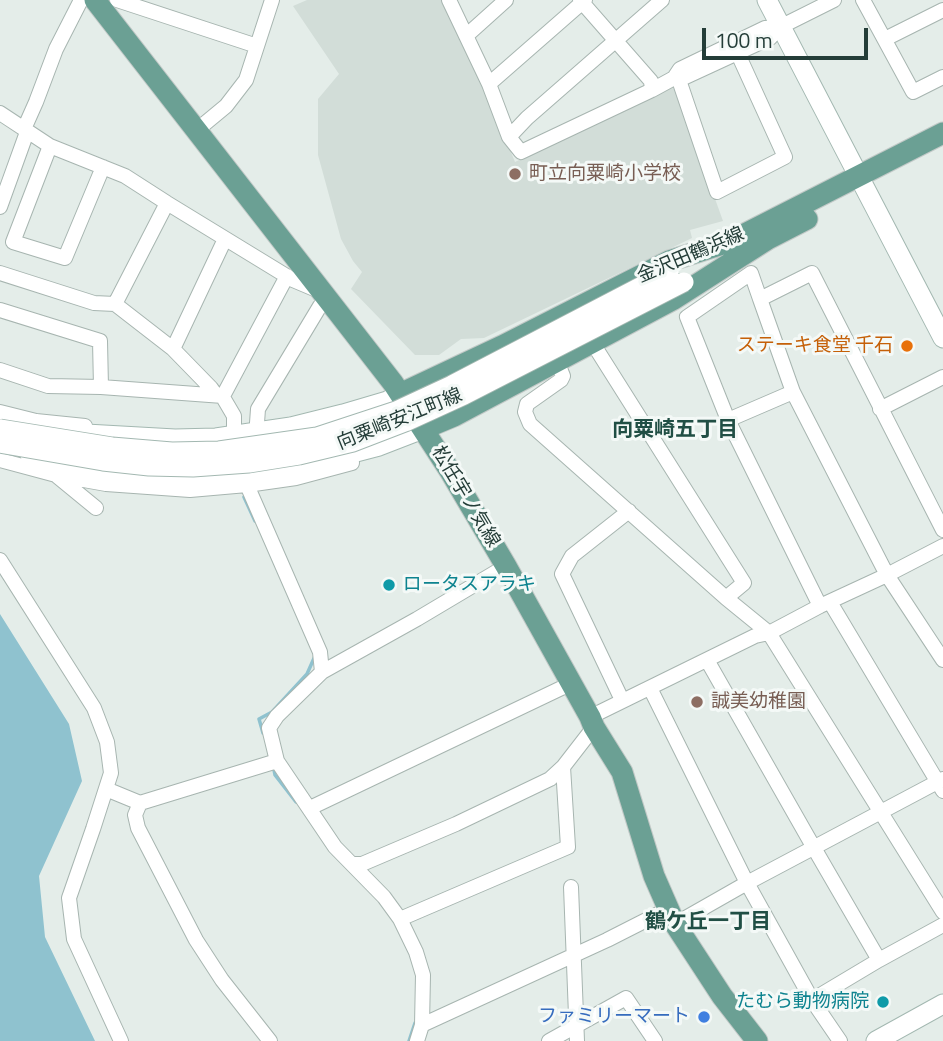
<!DOCTYPE html>
<meta charset="utf-8">
<style>
body{margin:0}
#map{position:relative;width:943px;height:1041px;overflow:hidden;background:#e4ede9;font-family:"Titillium Web",sans-serif}
canvas{display:block}
.scale{position:absolute;left:702px;top:28px;width:166px;height:32px;box-sizing:border-box;border:4px solid #243d38;border-top:0;padding-left:9px;font-size:21px;line-height:24px;white-space:nowrap;color:#243d38;-webkit-text-stroke:5px #f4f9f7;paint-order:stroke}
</style>
<div id="map">
<canvas width="943" height="1041"></canvas>
<div class="scale">100 m</div>
</div>
<script>
const context = document.querySelector('canvas').getContext('2d');
context.lineJoin = 'round';
function fill(path, color) { context.fillStyle = color; context.fill(path, 'evenodd'); }
const shape = rows => new Path2D(rows.map(r => 'M' + r).join(''));
function stroke(path, color, width, dash) { context.strokeStyle = color; context.lineWidth = width; context.lineCap = dash ? 'butt' : 'round'; context.setLineDash(dash || []); context.stroke(path); }
function drawText(font, color, halo, rows, align = 'center') {
  context.font = font + ' "Titillium Web","Noto Sans JP",sans-serif'; context.lineWidth = 6; context.setLineDash([]); context.textBaseline = 'middle'; context.strokeStyle = halo; context.fillStyle = color; for (const [text, x, y, turn = 0] of rows) {
    context.save(); context.translate(x, y); context.rotate((+turn || 0) * Math.PI / 180); context.textAlign = isNaN(turn) ? turn : align; if (halo) context.strokeText(text, 0, 0); context.fillText(text, 0, 0); context.restore();
  }
}
fill(shape([
 [307,0,446,0,466,42,515,162,669,86,676,90,723,221,690,230,692,238,484,338,461,339,439,355,415,355,351,289,362,272,353,261,341,239,318,155,318,99,339,74,293,6]
]), '#d2ddd8');
fill(shape([
 [0,614,69,724,82,781,39,876,45,937,95,1041,0,1041]
]), '#8fc2cf');
stroke(shape([
 [244,497,255,521],
 [263,733,259,719,272,712,307,674,315,656],
 [274,770,275,775,296,802],
 [409,1041,415,1023]
]), '#8fc2cf', 3.5);
const street = shape([
 [117,0,257,46],
 [449,0,489,84,509,137,527,118,662,0],
 [580,0,651,81,652,90,674,78,680,69,765,28,780,27,834,0],
 [863,0,913,92,943,77],
 [466,36,506,0],
 [885,39,943,10],
 [674,78,679,80,717,192,785,157,733,43],
 [679,80,770,38,780,27],
 [489,84,585,0],
 [0,113,50,146,125,176,167,203,293,280,319,291],
 [24,129,36,102,56,49,81,0],
 [197,130,226,106,246,80,272,0],
 [509,137,521,152,652,90],
 [50,146,13,242,65,258,103,167],
 [167,203,115,304,173,349,225,239],
 [0,207,27,132],
 [0,273,94,303,115,304],
 [760,299,751,273,687,317,728,420,820,606],
 [0,310,100,341,101,387,48,386,0,370],
 [173,349,211,388,216,395],
 [597,350,744,583,726,598],
 [557,361,563,376,561,380,527,404,525,412,530,424,726,598,769,633,943,912],
 [101,387,223,396,287,276],
 [223,396,224,399,234,416,234,427],
 [880,409,943,377],
 [0,412,36,421,85,426],
 [728,420,793,392],
 [257,423,258,409,320,306,328,299],
 [0,460,56,475,106,484,190,490,247,485,296,478,352,463,351,453],
 [57,476,96,508],
 [247,485,320,652,322,672],
 [943,530,812,273,760,299,793,392,887,575,943,660],
 [0,560,94,708,107,742,111,773,93,829,69,898,74,939,121,1041],
 [830,602,943,791],
 [707,660,814,848,879,960,812,1000],
 [650,688,747,883,812,1000,840,1041],
 [622,700,562,574,572,556,629,511],
 [590,717,755,636,769,633,820,606,887,575,943,546],
 [106,789,140,803,277,761],
 [140,803,135,815,138,828,196,940,222,980,270,1041],
 [310,808,572,683],
 [353,864,362,864,456,824,550,779,563,767,594,727],
 [571,887,577,1041],
 [400,919,568,847,563,767],
 [675,924,747,883,943,779],
 [879,960,943,925],
 [422,1025,607,940,668,909],
 [417,1041,422,1025,423,975,416,952,400,919,384,897,335,847,277,761,269,728,277,716,322,672,417,619,506,566],
 [549,1041,626,998,655,1041]
]);
const secondary = shape([
 [767,0,943,338],
 [68,433,175,439,216,438,291,427,343,414,387,401,400,394],
 [30,455,66,466,116,475,166,478,224,477,288,468,333,458,379,446,423,429],
 [876,1041,943,1004]
]);
const primary = shape([
 [95,0,393,383,450,471,506,566,590,717,594,727,622,772,654,876,675,924,722,996,757,1041],
 [400,394,502,346,669,261,729,242,943,133],
 [423,429,454,416,674,299,768,239,807,219]
]);
stroke(street, '#a7b5b0', 16);
stroke(secondary, '#a3b8b1', 21);
stroke(primary, '#c2c9c7', 23);
stroke(street, '#fff', 14);
stroke(secondary, '#fff', 19);
stroke(primary, '#6ba094', 21);
const secondaryBridge = shape([
 [0,429,112,447,172,452,219,451,317,437,396,411,452,385,669,272],
 [0,443,103,461,149,466,193,467,249,463,299,455,353,442,405,422,464,395,684,282]
]);
stroke(secondaryBridge, '#a3b8b1', 21, []);
stroke(secondaryBridge, '#fff', 19);
for (const [x, y, r, color] of [
 [515,174,7,"#8d6e63"],
 [907,346,7,"#e8710a"],
 [389,585,7,"#0f9aa8"],
 [697,702,7,"#8d6e63"],
 [883,1002,7,"#0f9aa8"],
 [704,1017,7,"#3f7fe0"]
]) { const dot = new Path2D(); dot.arc(x, y, r, 0, 2 * Math.PI); context.fillStyle = color; context.fill(dot); stroke(dot, '#f4f9f7', 2.5); }
drawText('19px', '#785e54', '#f4f9f7', [
 ["町立向粟崎小学校",529,174],
 ["誠美幼稚園",711,702]
], 'left');
drawText('19px', '#243d38', '#f4f9f7', [
 ["金沢田鶴浜線",691,256,-23],
 ["向粟崎安江町線",400,420,-22],
 ["松任宇ノ気線",465,497,59]
]);
drawText('19px', '#c56008', '#f4f9f7', [
 ["ステーキ食堂 千石",893,346]
], 'right');
drawText('19px', '#0d838f', '#f4f9f7', [
 ["ロータスアラキ",403,585],
 ["たむら動物病院",869,1002,"right"]
], 'left');
drawText('19px', '#366cbe', '#f4f9f7', [
 ["ファミリーマート",690,1017]
], 'right');
drawText('bold 21px', '#214f45', '#f4f9f7', [
 ["向粟崎五丁目",675,431],
 ["鶴ケ丘一丁目",708,923]
]);
</script>
